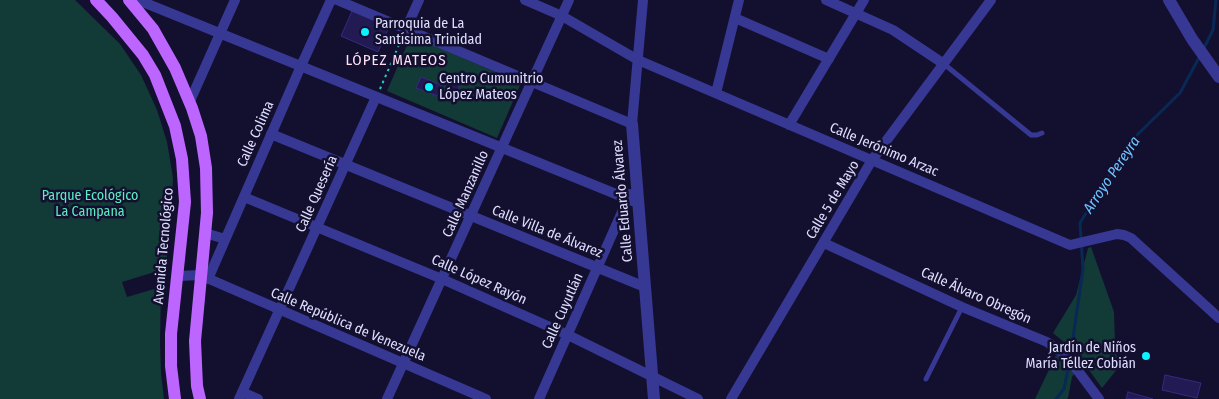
<!DOCTYPE html>
<meta charset="utf-8">
<style>
body{margin:0}
canvas{display:block;background:#130f2f}
</style>
<canvas width="1219" height="399"></canvas>
<script>
const context = document.querySelector('canvas').getContext('2d');
context.lineJoin = 'round';
function fill(path, color) { context.fillStyle = color; context.fill(path, 'evenodd'); }
const shape = rows => new Path2D(rows.map(r => 'M' + r).join(''));
function stroke(path, color, width, dash) { context.strokeStyle = color; context.lineWidth = width; context.lineCap = dash ? 'butt' : 'round'; context.setLineDash(dash || []); context.stroke(path); }
function drawText(font, color, halo, rows, align = 'center') {
  context.font = font + ' "Fira Sans Condensed",sans-serif'; context.lineWidth = 5; context.setLineDash([]); context.textBaseline = 'middle'; context.strokeStyle = halo; context.fillStyle = color; for (const [text, x, y, turn = 0] of rows) {
    context.save(); context.translate(x, y); context.rotate((+turn || 0) * Math.PI / 180); context.textAlign = isNaN(turn) ? turn : align; if (halo) context.strokeText(text, 0, 0); context.fillText(text, 0, 0); context.restore();
  }
}
fill(shape([
 [0,0,75,0,120,44,141,75,157,110,167,142,173,178,171,217,166,266,161,270,122,282,127,297,161,287,160,343,161,374,164,399,0,399],
 [411,36,521,83,497,138,387,91],
 [1091,247,1114,312,1115,344,1118,368,1102,388,1076,352,1053,333,1076,295,1088,248],
 [1056,355,1064,361,1075,373,1072,377,1068,398,1067,399,1035,399]
]), '#123a36');
stroke(shape([
 [1204,48,1213,30,1216,0],
 [1070,359,1083,269,1080,223,1111,172,1138,134,1180,93,1200,56],
 [1056,399,1064,389,1069,365]
]), '#082855', 3);
const building = shape([
 [352,11,389,27,378,52,341,36,352,11],
 [421,77,441,85,437,96,416,88,421,77],
 '445 86a7 7 0 1 1 14 0a7 7 0 1 1-14 0Z',
 [1165,375,1201,383,1197,398,1162,390,1165,375],
 [1128,392,1153,399,1126,399,1128,392]
]);
fill(building, '#221a52');
stroke(building, '#362980', 1);
stroke(shape([
 [380,89,402,38]
]), '#25ccb9', 2, [2.5, 4]);
stroke(shape([
 [944,64,1031,135,1037,135,1042,133],
 [926,379,962,307]
]), '#363893', 5);
stroke(shape([
 [138,0,638,203],
 [337,0,632,124,643,0],
 [525,0,562,16,638,60,1070,245,1117,234,1124,235,1131,238,1219,318],
 [826,0,893,30,944,64],
 [735,18,829,59],
 [406,29,419,0],
 [716,93,739,0],
 [190,101,235,0],
 [789,125,864,0],
 [271,134,645,287],
 [244,197,442,279,568,335,698,399],
 [205,233,225,239],
 [824,243,962,307,1047,342,1061,352,1078,371,1099,399],
 [179,276,200,275,486,399],
 [208,279,301,66,331,0],
 [242,392,258,399],
 [239,399,376,97],
 [387,399,569,0],
 [539,399,630,194],
 [731,399,872,160,991,0]
]), '#363893', 10);
stroke(shape([
 [1169,0,1192,39,1219,77],
 [632,124,654,399]
]), '#363893', 12);
stroke(shape([
 [96,0,112,17,143,55,155,75,175,126,182,159,185,202,171,334,171,366,175,399],
 [129,0,153,29,175,68,192,108,201,136,206,168,207,213,195,341,197,386,200,399]
]), '#bd65ff', 12);
for (const [x, y, r, color] of [
 [365,32,5,"#0af3ff"],
 [429,87,5,"#0af3ff"],
 [1146,356,5,"#0af3ff"]
]) { const dot = new Path2D(); dot.arc(x, y, r, 0, 2 * Math.PI); context.fillStyle = color; context.fill(dot); stroke(dot, '#130f2f', 2); }
drawText('14px', '#e0deff', '#130f2f', [
 ["Parroquia de La",375,24],
 ["Santísima Trinidad",375,40],
 ["Centro Cumunitrio",439,79],
 ["López Mateos",439,95],
 ["Jardín de Niños",1136,348,"right"],
 ["María Téllez Cobián",1136,364,"right"]
], 'left');
drawText('14px', '#e0deff', '#130f2f', [
 ["Calle Colima",256,134,-66],
 ["Calle Jerónimo Arzac",884,150,23],
 ["Calle Quesería",317,194,-66],
 ["Calle Manzanillo",466,194,-66],
 ["Calle 5 de Mayo",833,200,-59],
 ["Calle Eduardo Álvarez",623,201,-95],
 ["Calle Villa de Álvarez",547,232,22],
 ["Avenida Tecnológico",164,246,-85],
 ["Calle López Rayón",479,280,24],
 ["Calle Álvaro Obregón",976,296,24],
 ["Calle Cuyutlán",563,311,-66],
 ["Calle República de Venezuela",348,325,23]
]);
drawText('14px', '#5decc1', '#130f2f', [
 ["Parque Ecológico",90,196],
 ["La Campana",90,212]
]);
context.letterSpacing = '1px';
drawText('15px', '#ffe0f5', '#130f2f', [
 ["LÓPEZ MATEOS",396,61]
]);
context.letterSpacing = '0px';
drawText('italic 15px', '#6cc3ff', '#130f2f', [
 ["Arroyo Pereyra",1112,175,-56]
]);
</script>
